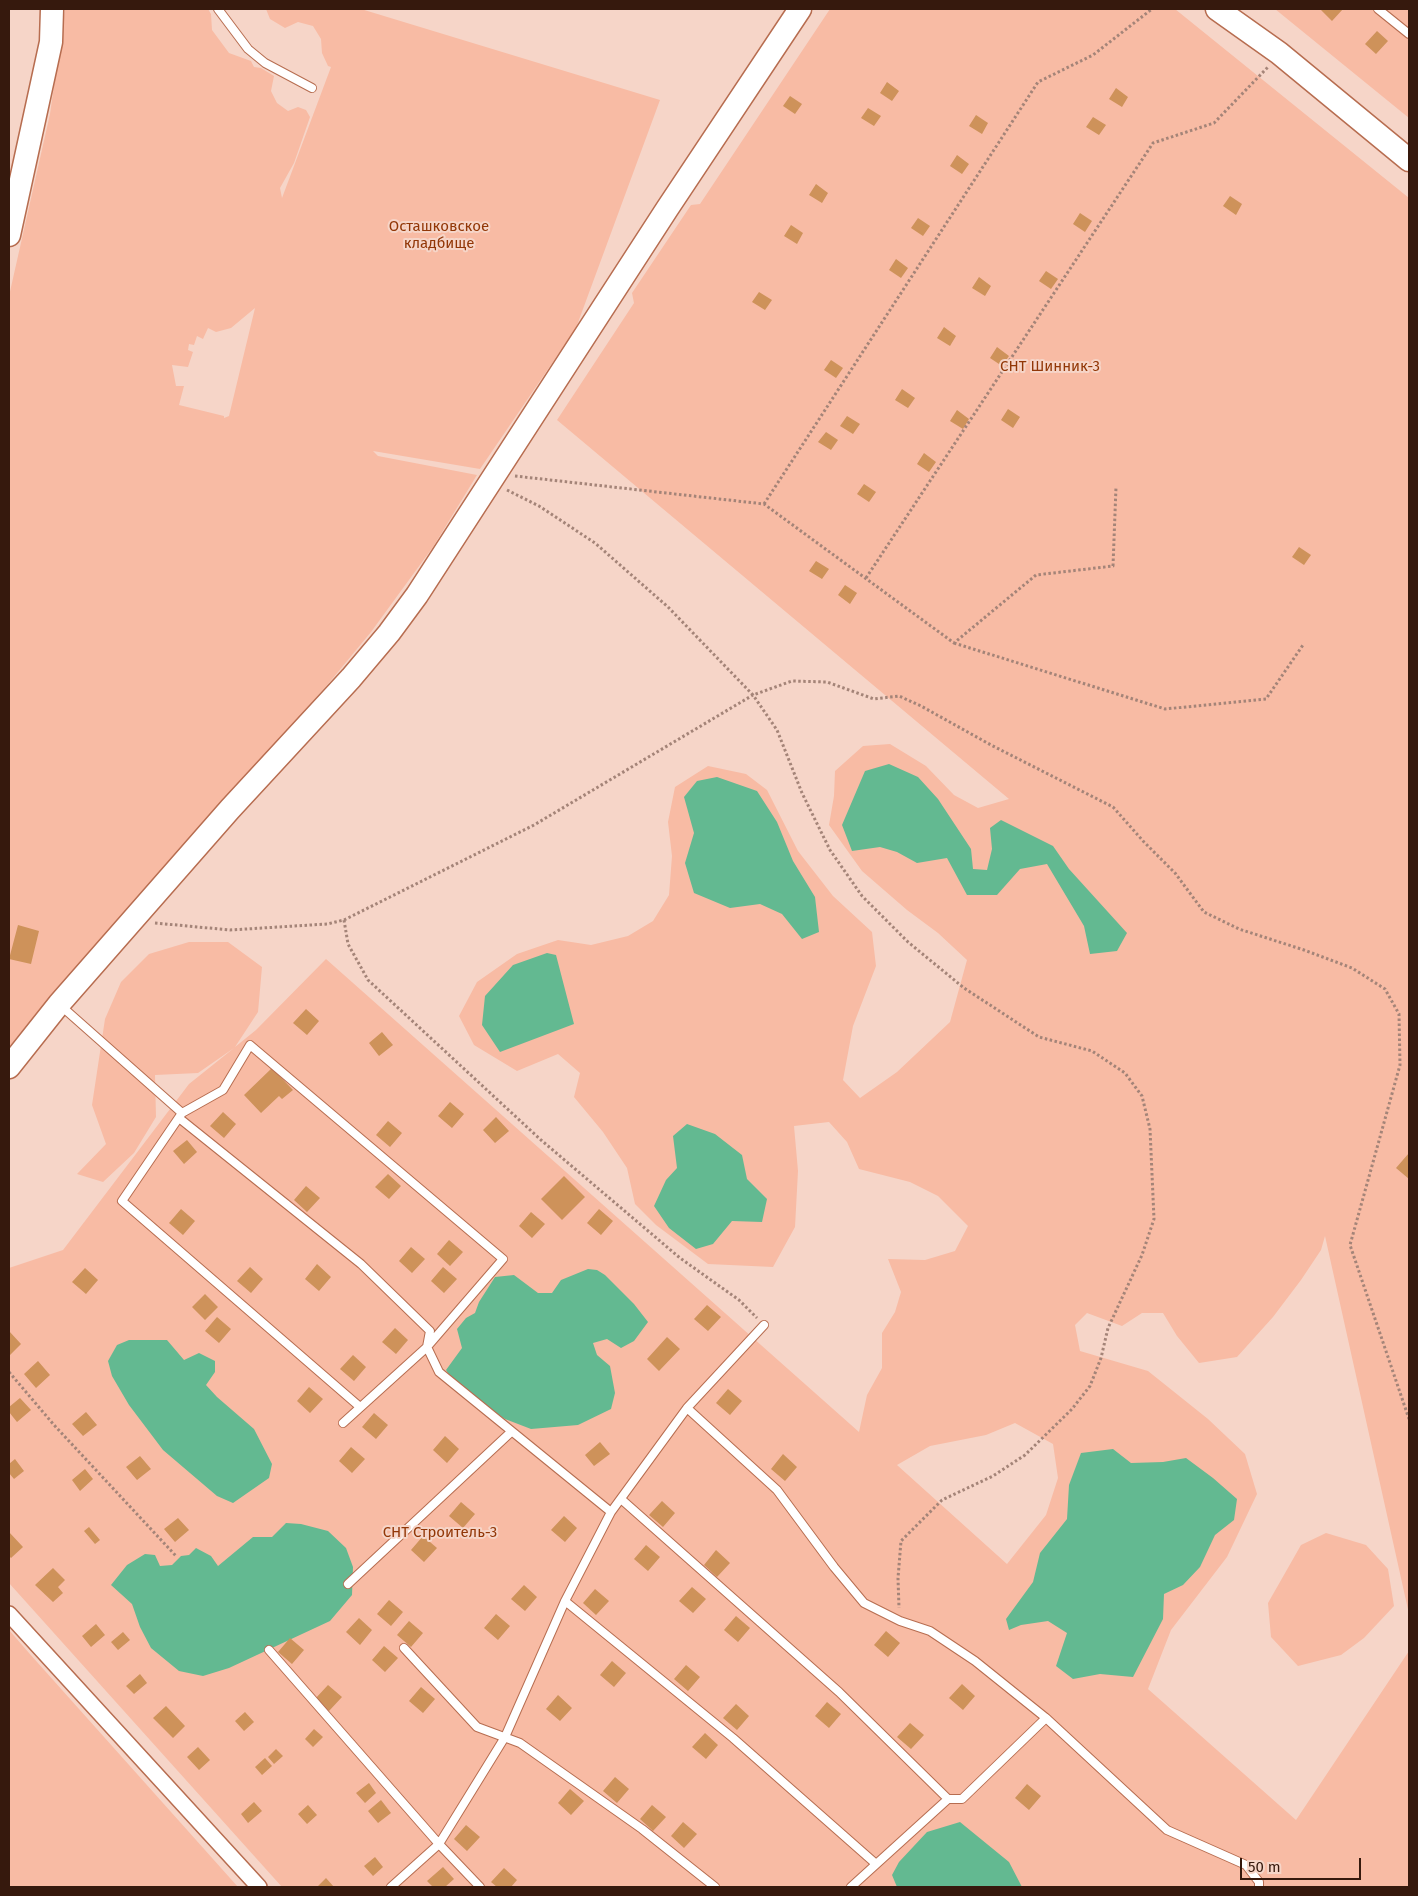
<!DOCTYPE html>
<meta charset="utf-8">
<style>
body{margin:0}
#map{position:relative;width:1418px;height:1896px;overflow:hidden;background:#f6d5c8;font-family:"Fira Sans",sans-serif}
canvas{display:block}
.frame{position:absolute;inset:0;border:10px solid #36190d;pointer-events:none}
.scale{position:absolute;left:1240px;top:1858px;width:121px;height:22px;box-sizing:border-box;border:2px solid #36190d;border-top:0;padding-left:6px;font-size:15px;line-height:18px;white-space:nowrap;color:#36190d;-webkit-text-stroke:4px #f6d5c8;paint-order:stroke}
</style>
<div id="map">
<canvas width="1418" height="1896"></canvas>
<div class="frame"></div>
<div class="scale">50 m</div>
</div>
<script>
const context = document.querySelector('canvas').getContext('2d');
context.lineJoin = 'round';
function fill(path, color) { context.fillStyle = color; context.fill(path, 'evenodd'); }
const shape = rows => new Path2D(rows.map(r => 'M' + r).join(''));
function stroke(path, color, width, dash) { context.strokeStyle = color; context.lineWidth = width; context.lineCap = dash ? 'butt' : 'round'; context.setLineDash(dash || []); context.stroke(path); }
function drawText(font, color, halo, rows, align = 'center') {
  context.font = font + ' "Fira Sans",sans-serif'; context.lineWidth = 4; context.setLineDash([]); context.textBaseline = 'middle'; context.strokeStyle = halo; context.fillStyle = color; for (const [text, x, y, turn = 0] of rows) {
    context.save(); context.translate(x, y); context.rotate((+turn || 0) * Math.PI / 180); context.textAlign = isNaN(turn) ? turn : align; if (halo) context.strokeText(text, 0, 0); context.fillText(text, 0, 0); context.restore();
  }
}
fill(shape([
 [65,9,208,9,211,14,212,30,229,53,251,61,254,67,261,68,274,76,271,91,277,103,288,111,298,107,306,110,310,117,294,163,280,188,282,198,331,67,328,66,322,53,321,39,313,26,298,22,285,28,270,19,266,9,361,9,660,100,576,328,480,469,373,451,378,456,477,475,433,547,371,632,328,684,40,1009,9,1047,9,296,50,114],
 [255,308,229,416,224,418,224,416,179,405,184,386,176,386,172,365,188,367,193,352,188,350,189,344,194,345,197,336,203,339,208,328,216,332,231,328],
 [830,9,1175,9,1409,198,1409,1614,1325,1236,1321,1250,1301,1280,1273,1317,1237,1357,1199,1363,1177,1336,1163,1313,1142,1313,1122,1326,1087,1313,1075,1325,1080,1351,1148,1371,1208,1419,1245,1454,1257,1494,1227,1557,1171,1630,1148,1689,1296,1820,1409,1651,1409,1887,282,1887,9,1583,9,1268,63,1250,189,1084,234,1048,198,1073,155,1075,156,1117,134,1153,103,1182,77,1174,106,1144,92,1105,105,1019,121,982,149,954,189,942,228,942,262,967,258,1012,235,1047,256,1030,326,959,859,1432,867,1395,882,1368,882,1333,895,1312,901,1292,888,1259,925,1260,955,1251,968,1226,938,1196,910,1182,859,1169,847,1142,829,1122,794,1126,798,1171,795,1227,773,1267,708,1264,656,1225,635,1204,627,1168,603,1132,574,1097,580,1073,558,1054,517,1071,474,1045,459,1016,477,982,517,954,558,940,591,945,628,936,653,921,669,895,672,856,668,822,675,787,708,766,746,774,767,790,798,851,833,896,872,932,876,966,853,1026,843,1080,860,1098,897,1072,950,1022,967,960,938,933,907,910,862,871,829,825,834,796,835,771,863,746,890,744,926,766,954,795,978,808,1009,799,557,420,634,303,632,293,691,205,700,204],
 [1015,1423,1053,1444,1058,1478,1046,1515,1007,1564,897,1465,930,1446,986,1435],
 [1275,9,1409,9,1409,118],
 [1326,1533,1366,1545,1388,1569,1394,1606,1364,1638,1341,1655,1298,1666,1271,1637,1268,1603,1301,1545],
 [9,1630,29,1653,238,1887,9,1887]
]), '#f8bba4');
fill(shape([
 [889,764,918,777,938,799,971,849,973,869,987,870,992,849,990,828,1001,820,1053,846,1069,869,1127,933,1117,951,1090,954,1084,926,1047,864,1020,869,997,895,967,895,947,858,917,863,897,852,880,847,852,851,842,825,865,771],
 [717,777,757,791,777,822,793,861,815,897,819,932,802,939,782,914,760,904,730,908,694,893,685,863,694,833,684,797,697,781],
 [547,953,556,955,574,1024,500,1052,482,1025,485,996,513,965],
 [687,1124,715,1134,742,1155,747,1179,767,1199,762,1222,732,1221,713,1244,696,1249,669,1228,654,1206,666,1180,677,1168,673,1136],
 [588,1269,597,1270,605,1275,634,1304,648,1322,634,1341,621,1348,607,1339,593,1343,597,1355,610,1366,615,1393,611,1409,578,1425,531,1429,505,1419,470,1396,451,1378,446,1370,462,1348,457,1329,466,1318,475,1313,479,1302,495,1277,514,1275,538,1293,552,1293,561,1280],
 [129,1340,167,1340,184,1360,199,1353,215,1361,215,1372,206,1385,217,1397,254,1429,272,1464,269,1478,233,1503,217,1496,163,1450,129,1405,112,1376,108,1361,117,1345],
 [1113,1449,1131,1463,1163,1462,1186,1458,1213,1478,1237,1499,1234,1520,1215,1535,1200,1567,1183,1585,1164,1594,1163,1619,1133,1677,1100,1674,1073,1679,1056,1666,1067,1633,1048,1621,1021,1625,1009,1630,1006,1619,1033,1582,1040,1553,1067,1519,1069,1485,1081,1453],
 [286,1523,301,1524,328,1531,346,1548,353,1567,352,1595,330,1621,229,1668,203,1676,179,1671,151,1648,140,1627,132,1604,111,1585,127,1565,145,1554,155,1555,160,1566,172,1565,181,1556,189,1555,196,1548,211,1556,218,1566,253,1537,272,1537],
 [960,1822,1009,1862,1022,1887,897,1887,892,1875,899,1862,927,1832]
]), '#63b991');
fill(shape([
 [1323,9,1343,9,1332,21,1321,10],
 [1377,31,1388,41,1376,54,1365,44],
 [887,82,899,91,892,101,880,93],
 [1116,88,1128,97,1122,107,1109,99],
 [790,96,802,104,795,114,783,106],
 [868,108,881,116,874,126,861,118],
 [976,115,988,123,982,134,969,126],
 [1093,117,1106,125,1099,135,1086,127],
 [957,155,969,164,962,174,950,166],
 [816,184,828,193,822,203,809,195],
 [1230,196,1242,204,1236,215,1223,206],
 [1080,213,1092,221,1085,232,1073,224],
 [918,218,930,226,923,236,911,228],
 [791,225,803,233,797,244,784,236],
 [896,259,908,268,901,278,889,270],
 [1046,271,1058,279,1051,289,1039,281],
 [979,277,991,286,985,296,972,288],
 [759,292,772,300,765,310,752,302],
 [944,327,956,336,950,346,937,338],
 [997,347,1009,356,1002,366,990,358],
 [831,360,843,368,836,378,824,370],
 [902,389,915,398,908,408,895,400],
 [1008,409,1020,417,1013,428,1001,420],
 [957,410,969,419,963,429,950,421],
 [847,416,860,424,853,434,840,426],
 [826,432,838,440,831,450,818,442],
 [924,453,936,462,929,472,917,464],
 [864,484,876,492,869,502,857,494],
 [1299,547,1311,555,1304,565,1292,557],
 [816,561,829,569,822,579,809,571],
 [845,585,857,593,850,604,838,595],
 [18,925,39,931,31,964,9,959],
 [306,1009,319,1021,307,1035,293,1023],
 [382,1032,393,1045,379,1056,369,1043],
 [272,1068,293,1090,282,1099,279,1096,261,1113,244,1095],
 [450,1102,464,1114,452,1128,438,1116],
 [223,1112,236,1124,224,1138,210,1126],
 [496,1117,509,1131,495,1143,483,1130],
 [388,1121,402,1133,390,1147,376,1135],
 [187,1140,197,1152,184,1164,173,1151],
 [1409,1153,1409,1179,1396,1168],
 [388,1174,401,1186,389,1199,375,1187],
 [564,1176,585,1197,562,1220,541,1199],
 [306,1186,320,1198,307,1212,294,1200],
 [181,1209,195,1221,183,1235,169,1223],
 [599,1209,613,1221,601,1235,587,1223],
 [531,1212,545,1224,532,1238,519,1226],
 [449,1240,463,1252,450,1266,437,1254],
 [411,1247,425,1259,412,1273,399,1261],
 [317,1264,331,1277,319,1291,305,1279],
 [250,1267,263,1279,251,1293,237,1281],
 [443,1267,457,1279,444,1293,431,1281],
 [85,1268,98,1280,86,1294,72,1282],
 [205,1294,218,1307,205,1320,192,1307],
 [707,1305,721,1317,708,1331,694,1319],
 [217,1317,231,1329,219,1343,205,1331],
 [395,1328,408,1340,396,1354,382,1342],
 [9,1331,21,1344,9,1356],
 [667,1337,680,1349,659,1371,647,1359],
 [353,1355,366,1367,354,1381,340,1369],
 [38,1361,50,1375,36,1388,24,1374],
 [309,1387,323,1399,310,1413,297,1401],
 [728,1389,742,1401,730,1415,716,1403],
 [20,1398,31,1410,17,1422,9,1412,9,1407],
 [86,1412,97,1425,83,1436,72,1424],
 [374,1413,388,1425,376,1439,362,1427],
 [445,1436,459,1449,447,1463,433,1450],
 [600,1442,610,1454,594,1466,585,1455],
 [351,1447,365,1459,352,1473,339,1461],
 [783,1454,797,1467,785,1481,771,1469],
 [140,1456,151,1469,137,1480,126,1467],
 [15,1459,24,1471,14,1479,9,1473,9,1464],
 [85,1469,93,1479,80,1491,72,1480],
 [662,1501,675,1513,663,1527,649,1515],
 [461,1502,475,1514,463,1528,449,1516],
 [564,1516,577,1528,565,1542,551,1530],
 [178,1518,189,1530,175,1542,164,1529],
 [89,1527,100,1540,95,1544,84,1531],
 [9,1532,23,1547,11,1558,9,1556],
 [423,1536,437,1548,424,1562,411,1550],
 [646,1545,660,1557,648,1571,634,1559],
 [716,1550,730,1563,717,1577,704,1565],
 [53,1568,65,1580,58,1587,63,1593,53,1602,35,1585],
 [524,1585,537,1597,525,1611,511,1599],
 [692,1587,706,1599,693,1613,679,1601],
 [595,1589,609,1601,596,1615,583,1603],
 [389,1600,403,1612,391,1626,377,1614],
 [496,1614,510,1626,498,1640,484,1628],
 [736,1616,750,1628,738,1642,724,1630],
 [359,1618,372,1630,360,1645,346,1632],
 [409,1621,423,1633,411,1647,397,1635],
 [96,1624,105,1635,91,1647,82,1636],
 [886,1631,900,1643,888,1657,874,1645],
 [123,1632,130,1640,118,1650,111,1642],
 [290,1638,304,1650,292,1664,278,1652],
 [384,1646,398,1658,385,1672,372,1660],
 [612,1661,626,1673,614,1687,600,1675],
 [686,1665,700,1677,688,1691,674,1679],
 [140,1674,147,1683,134,1694,126,1686],
 [962,1684,975,1696,963,1710,949,1698],
 [328,1685,342,1697,329,1711,315,1699],
 [421,1687,435,1699,423,1713,409,1701],
 [558,1695,572,1708,560,1721,546,1709],
 [827,1702,841,1714,829,1728,815,1716],
 [736,1704,749,1716,737,1730,723,1718],
 [166,1706,185,1726,173,1738,153,1718],
 [245,1712,254,1722,244,1731,235,1721],
 [910,1723,924,1735,911,1749,897,1737],
 [314,1729,323,1737,313,1747,305,1739],
 [705,1733,718,1745,706,1759,692,1747],
 [198,1747,210,1760,199,1770,187,1757],
 [276,1749,283,1756,274,1764,268,1757],
 [265,1758,272,1766,262,1775,255,1767],
 [615,1777,629,1789,617,1803,603,1791],
 [369,1783,376,1793,365,1803,356,1793],
 [1027,1784,1041,1796,1029,1810,1015,1798],
 [570,1789,584,1801,571,1815,558,1803],
 [381,1800,391,1813,378,1823,368,1811],
 [254,1802,262,1811,248,1823,241,1814],
 [308,1805,317,1815,307,1824,298,1814],
 [652,1805,666,1817,653,1831,640,1819],
 [683,1822,697,1834,684,1848,671,1836],
 [466,1825,480,1837,467,1851,454,1839],
 [375,1857,383,1867,373,1876,364,1866],
 [443,1867,454,1879,445,1887,433,1887,427,1881],
 [504,1868,517,1880,511,1887,497,1887,491,1882],
 [326,1878,334,1887,317,1887]
]), '#ce925a');
const lane = shape([
 [218,9,248,49,265,63,312,88],
 [1378,9,1409,34],
 [60,1005,182,1113],
 [179,1118,361,1264,430,1331,427,1347,439,1372,611,1512],
 [687,1408,777,1490,834,1567,864,1603,900,1621,930,1631,975,1661,1046,1718,1167,1830,1246,1865,1259,1882,1259,1887],
 [343,1423,427,1347,503,1259,250,1045,223,1090,182,1113,122,1201,360,1407],
 [621,1499,839,1692,948,1799],
 [348,1584,511,1432],
 [565,1601,733,1738,876,1864],
 [404,1648,477,1727,520,1743,642,1829,715,1887],
 [269,1650,439,1844,480,1887],
 [391,1887,439,1844,505,1737,565,1601,611,1512,687,1408,764,1325],
 [851,1887,948,1799,962,1799,1046,1718]
]);
const street = shape([
 [9,1614,259,1887]
]);
const secondary = shape([
 [1217,9,1279,53,1409,160],
 [9,235,51,42,52,9],
 [9,1067,59,1004,230,809,351,678,389,633,417,595,667,209,800,9]
]);
stroke(lane, '#b76d50', 10);
stroke(street, '#b76d50', 18);
stroke(secondary, '#b76d50', 25);
stroke(shape([
 [515,476,764,504,954,643,1036,575,1113,566,1116,487],
 [507,490,539,506,595,543,668,607,753,695,792,681,827,682,874,699,899,696,921,706,991,745,1113,807,1144,842,1175,873,1204,912,1239,929,1304,950,1352,968,1385,989,1399,1014,1400,1065,1350,1245,1409,1419],
 [764,504,1038,82,1093,55,1152,9],
 [866,578,1153,143,1214,123,1268,67],
 [954,643,1165,709,1266,699,1303,645],
 [344,920,534,825,753,695,777,730,802,793,830,850,862,896,908,942,964,988,1039,1037,1092,1051,1125,1073,1142,1096,1150,1129,1154,1219,1142,1255,1108,1328,1101,1358,1090,1386,1072,1409,1025,1455,993,1476,942,1500,901,1541,898,1578,899,1608],
 [155,923,230,930,327,924,344,920,348,944,368,980,541,1140,680,1258,739,1300,757,1318],
 [9,1372,54,1425,176,1556]
]), '#a48478', 3, [2.5, 2.5]);
stroke(lane, '#fff', 8);
stroke(street, '#fff', 15);
stroke(secondary, '#fff', 22);
drawText('15px', '#923707', '#f6d5c8', [
 ["Осташковское",439,227],
 ["кладбище",439,244],
 ["СНТ Шинник-3",1050,367],
 ["СНТ Строитель-3",440,1533]
]);
</script>
